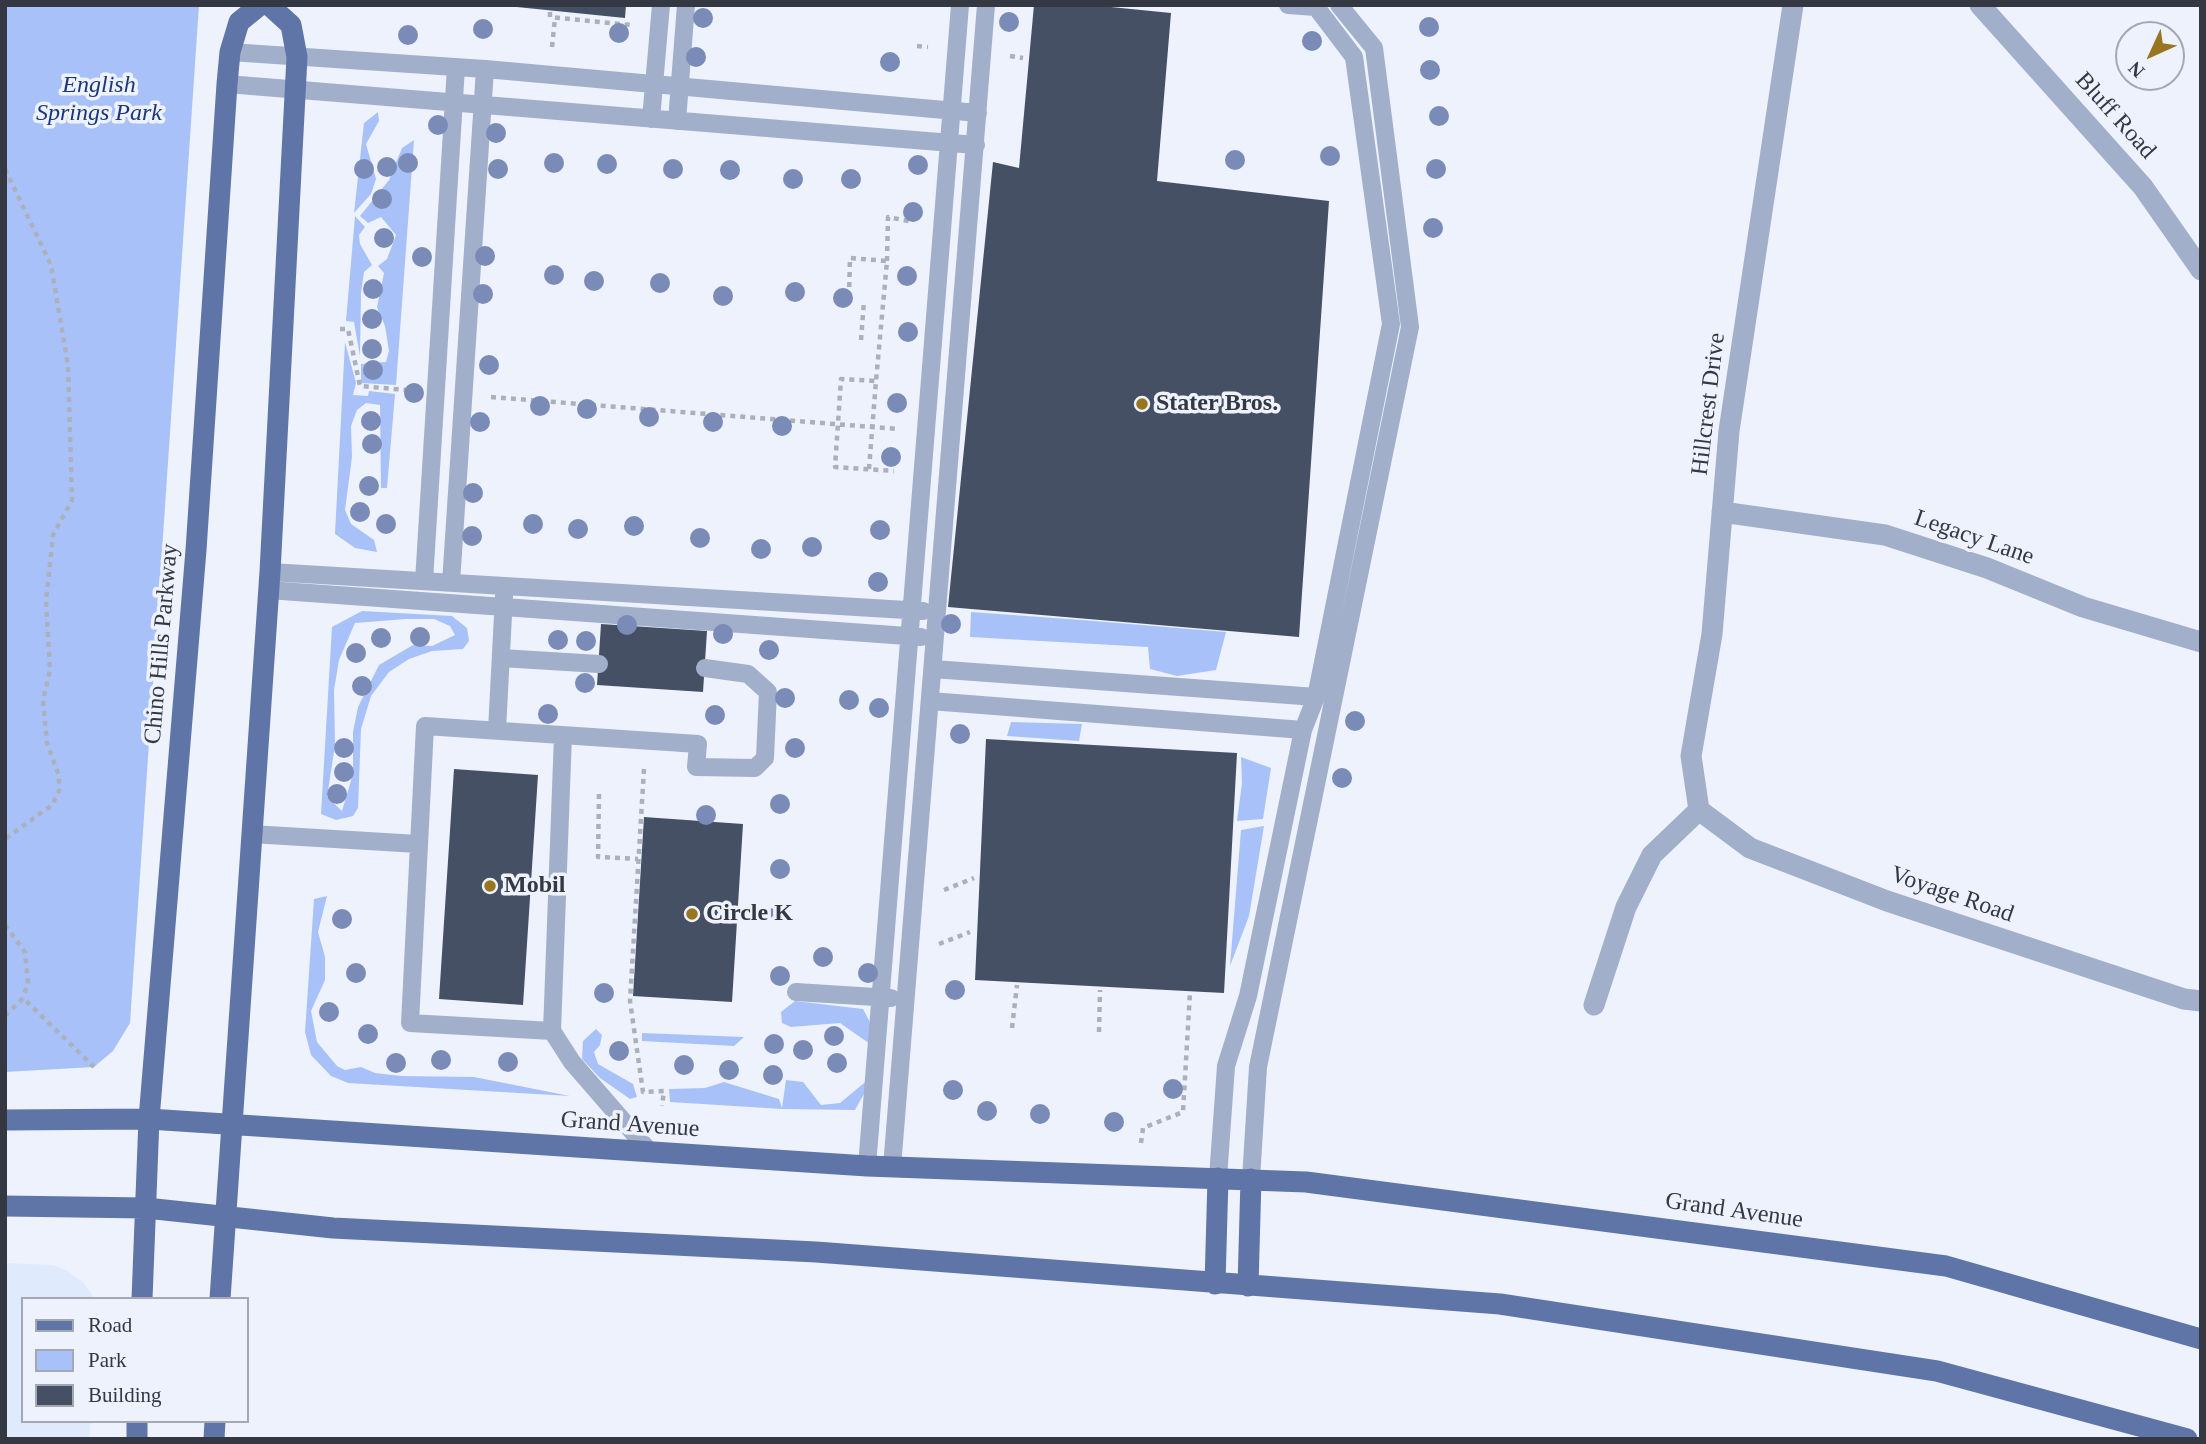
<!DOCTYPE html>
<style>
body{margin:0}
#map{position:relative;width:2206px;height:1444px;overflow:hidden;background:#edf2fd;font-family:Georgia,serif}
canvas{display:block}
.frame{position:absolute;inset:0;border:7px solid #343843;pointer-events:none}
.legend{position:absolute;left:21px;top:1297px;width:228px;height:126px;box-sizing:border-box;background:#edf2fd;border:2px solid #a3a8b3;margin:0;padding:9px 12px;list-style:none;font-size:21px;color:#343843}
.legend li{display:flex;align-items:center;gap:14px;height:35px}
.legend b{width:35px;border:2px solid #a3a8b3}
.north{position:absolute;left:2115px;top:21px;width:70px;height:70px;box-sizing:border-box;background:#edf2fd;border:2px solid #a3a8b3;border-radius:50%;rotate:225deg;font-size:19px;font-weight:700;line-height:28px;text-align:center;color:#343843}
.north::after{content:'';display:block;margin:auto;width:24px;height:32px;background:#98751f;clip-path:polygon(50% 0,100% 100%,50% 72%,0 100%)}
</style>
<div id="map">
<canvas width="2206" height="1444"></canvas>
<div class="frame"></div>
<ul class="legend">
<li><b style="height:9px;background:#5f75a7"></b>Road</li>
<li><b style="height:19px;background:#a8c2f9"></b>Park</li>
<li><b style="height:19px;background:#465065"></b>Building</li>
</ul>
<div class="north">N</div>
</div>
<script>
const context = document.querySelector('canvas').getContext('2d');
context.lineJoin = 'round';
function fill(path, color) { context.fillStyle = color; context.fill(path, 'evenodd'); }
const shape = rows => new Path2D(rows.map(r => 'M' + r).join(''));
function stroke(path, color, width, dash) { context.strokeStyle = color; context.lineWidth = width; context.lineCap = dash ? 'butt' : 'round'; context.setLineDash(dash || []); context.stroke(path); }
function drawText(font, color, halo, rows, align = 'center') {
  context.font = font + ' Georgia,serif'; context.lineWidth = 7; context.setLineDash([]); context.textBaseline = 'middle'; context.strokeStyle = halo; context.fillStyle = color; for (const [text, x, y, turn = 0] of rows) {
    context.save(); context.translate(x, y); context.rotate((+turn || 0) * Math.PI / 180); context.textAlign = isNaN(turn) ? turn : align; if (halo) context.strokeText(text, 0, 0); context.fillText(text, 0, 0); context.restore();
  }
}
fill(shape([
 [5,1263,53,1265,67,1271,83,1282,95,1299,23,1299,23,1421,91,1421,89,1439,5,1439]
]), '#e0eafd');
fill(shape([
 [5,5,199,5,130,1023,113,1051,94,1067,5,1072],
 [378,112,379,121,366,144,376,179,371,194,354,213,364,123],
 [414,140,396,385,361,383,361,364,386,362,389,351,385,326,377,307,384,273,378,266,387,259,396,235,381,217,368,223,360,216,389,180,402,148],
 [355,216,365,227,359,235,360,244,372,265,364,272,361,293,360,356,354,322,346,321],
 [345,342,356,383,353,395,368,396,369,391,395,394,387,488,381,488,380,405,366,403,357,410,351,426,352,457,345,510,351,524,374,540,377,552,355,548,335,534],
 [362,611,452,616,467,628,469,641,463,649,432,651,409,659,389,672,371,696,361,729,358,808,353,816,336,820,321,814,332,627],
 [406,619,434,619,450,626,455,635,432,646,413,645,379,665,358,707,353,732,353,774,342,811,327,797,335,745,334,690,339,660,355,623],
 [971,612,1082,620,1226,632,1216,670,1177,676,1150,669,1148,647,970,637],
 [1011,722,1082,724,1079,741,1007,736],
 [1241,757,1271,768,1263,819,1237,821,1242,783],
 [1264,826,1249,916,1230,966,1241,830],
 [327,896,318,932,325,957,325,980,311,1011,317,1042,337,1066,345,1070,361,1067,375,1073,401,1076,474,1077,570,1096,348,1083,331,1076,311,1055,305,1032,314,899],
 [795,1001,863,1009,871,1024,870,1044,840,1023,791,1027,782,1023,781,1012],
 [596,1029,602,1035,600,1045,594,1052,598,1064,633,1084,637,1097,630,1099,600,1078,582,1059,583,1041],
 [642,1033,744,1037,734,1046,642,1041],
 [875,1074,855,1110,782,1109,670,1102,669,1089,705,1088,724,1082,779,1099,782,1108,786,1080,803,1082,821,1105,840,1103]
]), '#a8c2f9');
fill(shape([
 [497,5,626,5,625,18],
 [1034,5,1091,5,1171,13,1157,181,1329,201,1299,637,948,607,993,162,1019,168],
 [601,624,707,631,703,692,597,685],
 [986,739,1237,753,1224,993,975,980],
 [454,769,538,775,523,1005,439,999],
 [644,817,743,824,732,1002,633,996]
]), '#465065');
stroke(shape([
 [550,12,550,17,631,25],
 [917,46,928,47],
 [552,47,555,18],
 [1010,56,1023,58],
 [5,169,51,265,68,365,72,500,53,535,46,601,50,670,43,700,47,743,59,776,59,791,52,805,5,839],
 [887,261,888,217,913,222],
 [849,297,850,258,887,261,876,381],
 [340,329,348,329,360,386,406,390],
 [861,340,864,301],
 [491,397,898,429],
 [869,469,876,381,841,379,835,467,894,471],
 [644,769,630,1001,643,1092,664,1091,662,1106],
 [599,794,598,857,638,859],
 [944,890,974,878],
 [5,925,25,952,28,983,23,998],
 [939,944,970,932],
 [5,1016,23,998,94,1067],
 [1012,1028,1017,985],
 [1099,1032,1100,990],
 [1141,1143,1143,1128,1183,1112,1190,992]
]), '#abb0bb', 4.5, [5, 5]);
stroke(shape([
 [230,52,485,69,978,113],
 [227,84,976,145],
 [651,119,661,5],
 [677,121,686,5],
 [270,572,923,611],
 [424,581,456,67],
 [451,583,485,69],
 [268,590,921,637],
 [501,658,599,664],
 [933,669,1316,697],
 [930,701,1303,730],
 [497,730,504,596],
 [563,735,552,1031,572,1062,650,1152],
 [251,834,418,844],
 [796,992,891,998],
 [552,1031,410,1023,425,726,698,744,696,767,755,768,765,758,768,692,748,674,705,668],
 [867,1166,960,5],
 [892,1167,986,5],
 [1218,1178,1226,1066,1248,996,1303,730,1316,697,1391,324,1354,57,1316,7,1288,5],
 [1251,1179,1258,1067,1410,327,1374,48,1339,5]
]), '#a1afcb', 18);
stroke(shape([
 [1980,5,2143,187,2201,270],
 [1722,512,1885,535,1987,568,2083,607,2201,642],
 [1699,810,1691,756,1712,634,1729,431,1793,5],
 [1699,810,1750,848,1887,901,2184,999,2201,1001],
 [1594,1005,1626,907,1652,855,1699,810]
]), '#a1afcb', 21);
stroke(shape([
 [5,1120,149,1119,867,1166,1306,1182,1946,1266,2201,1339],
 [5,1206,146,1208,333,1228,816,1252,1500,1304,1937,1371,2187,1439],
 [1215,1284,1218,1178],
 [1248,1286,1251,1179],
 [142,1299,149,1119,196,550,227,84,230,52,239,22,260,5],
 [220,1299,270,572,297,57,291,25,269,5],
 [137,1439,137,1421],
 [214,1439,215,1421]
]), '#5f75a7', 21);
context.fillStyle = '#7a8bb7';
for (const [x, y] of [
 [703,18],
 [1009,22],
 [1429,27],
 [483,29],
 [619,33],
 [408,35],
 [1312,41],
 [696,57],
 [890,62],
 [1430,70],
 [1439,116],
 [438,125],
 [496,133],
 [1330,156],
 [1235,160],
 [408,163],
 [554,163],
 [607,164],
 [918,165],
 [387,167],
 [364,169],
 [498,169],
 [673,169],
 [1436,169],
 [730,170],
 [793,179],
 [851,179],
 [382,199],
 [913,212],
 [1433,228],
 [384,238],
 [485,256],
 [422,257],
 [554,275],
 [907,276],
 [594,281],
 [660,283],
 [373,289],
 [795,292],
 [483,294],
 [723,296],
 [843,298],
 [372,319],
 [908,332],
 [372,349],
 [489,365],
 [373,370],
 [414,393],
 [897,403],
 [540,406],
 [587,409],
 [649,417],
 [371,421],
 [480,422],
 [713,422],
 [782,426],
 [372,444],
 [891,457],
 [369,486],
 [473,493],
 [360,512],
 [386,524],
 [533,524],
 [634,526],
 [578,529],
 [880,530],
 [472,536],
 [700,538],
 [812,547],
 [761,549],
 [878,582],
 [951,624],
 [627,625],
 [723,634],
 [420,637],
 [381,638],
 [558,640],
 [586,641],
 [769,650],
 [356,653],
 [585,683],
 [362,686],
 [785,698],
 [849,700],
 [879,708],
 [548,714],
 [715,715],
 [1355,721],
 [960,734],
 [344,748],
 [795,748],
 [344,772],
 [1342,778],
 [337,794],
 [780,804],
 [706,815],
 [780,869],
 [780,913],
 [342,919],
 [823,957],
 [356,973],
 [868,973],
 [780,976],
 [955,990],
 [604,993],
 [329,1012],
 [368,1034],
 [834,1036],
 [774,1044],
 [803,1050],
 [619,1051],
 [441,1060],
 [508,1062],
 [396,1063],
 [837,1063],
 [684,1065],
 [729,1070],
 [773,1075],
 [1173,1089],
 [953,1090],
 [987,1111],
 [1040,1114],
 [1114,1122]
]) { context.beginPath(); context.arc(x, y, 10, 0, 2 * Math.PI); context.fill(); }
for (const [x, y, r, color] of [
 [1142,404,7,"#98751f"],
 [490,886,7,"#98751f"],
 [692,914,7,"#98751f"]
]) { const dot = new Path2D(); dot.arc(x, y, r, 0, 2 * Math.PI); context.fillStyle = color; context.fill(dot); stroke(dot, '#edf2fd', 2.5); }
drawText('italic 24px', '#1b367d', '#edf2fd', [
 ["English",99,86],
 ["Springs Park",99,114]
]);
drawText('24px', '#343843', '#edf2fd', [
 ["Bluff Road",2115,116,48],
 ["Hillcrest Drive",1709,404,-83],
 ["Legacy Lane",1974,538,19],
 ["Chino Hills Parkway",162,644,-85],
 ["Voyage Road",1952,895,19],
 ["Grand Avenue",630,1125,4],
 ["Grand Avenue",1734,1211,8]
]);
drawText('bold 24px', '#343843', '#edf2fd', [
 ["Stater Bros.",1156,404],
 ["Mobil",504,886],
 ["Circle K",706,914]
], 'left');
</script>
